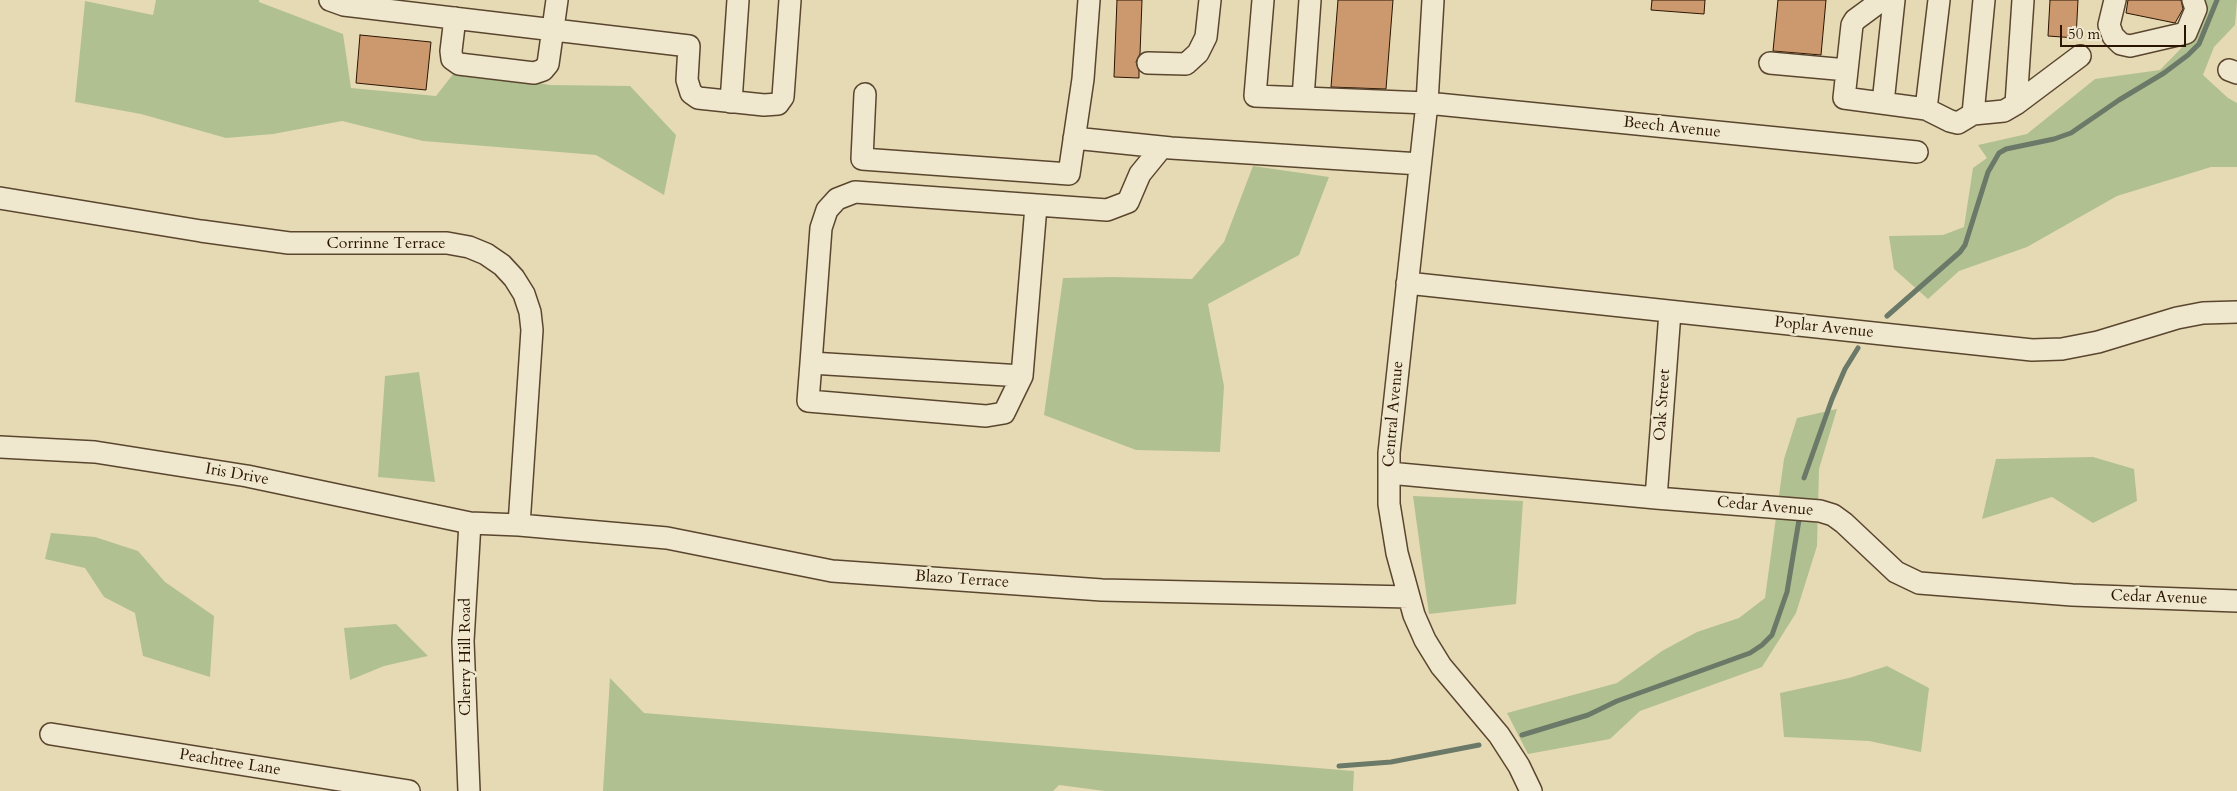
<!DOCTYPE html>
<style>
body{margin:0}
#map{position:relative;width:2237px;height:791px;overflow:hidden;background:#e6dab4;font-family:Cardo,serif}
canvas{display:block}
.scale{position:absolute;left:2060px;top:25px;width:126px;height:22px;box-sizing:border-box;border:2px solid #2b1502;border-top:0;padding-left:6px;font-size:15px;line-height:18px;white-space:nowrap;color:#2b1502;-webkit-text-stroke:4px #efe7ce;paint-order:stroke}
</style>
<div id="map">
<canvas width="2237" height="791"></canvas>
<div class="scale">50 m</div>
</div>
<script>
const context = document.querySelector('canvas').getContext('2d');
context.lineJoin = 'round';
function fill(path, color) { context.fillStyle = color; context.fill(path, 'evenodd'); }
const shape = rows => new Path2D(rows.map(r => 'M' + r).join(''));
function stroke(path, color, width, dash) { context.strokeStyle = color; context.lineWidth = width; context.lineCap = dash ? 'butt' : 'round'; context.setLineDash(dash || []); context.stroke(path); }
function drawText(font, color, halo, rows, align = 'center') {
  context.font = font + ' Cardo,serif'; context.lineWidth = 5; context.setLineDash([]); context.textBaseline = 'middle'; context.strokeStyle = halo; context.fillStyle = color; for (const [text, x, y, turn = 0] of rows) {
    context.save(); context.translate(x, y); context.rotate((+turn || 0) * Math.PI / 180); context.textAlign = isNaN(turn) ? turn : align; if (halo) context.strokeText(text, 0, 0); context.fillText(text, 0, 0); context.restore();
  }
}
fill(shape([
 [156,0,259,0,259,2,343,34,351,88,436,96,457,69,550,85,630,86,676,135,664,195,596,155,423,141,342,121,273,134,226,138,141,114,75,102,85,1,153,15],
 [2205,0,2237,0,2235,25,2214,47,2203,75,2228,98,2237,103,2237,167,2211,167,2117,196,2027,247,1959,271,1928,299,1894,269,1889,236,1943,235,1964,227,1973,168,1987,158,1978,145,2027,134,2095,79,2160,70,2194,35],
 [1253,166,1329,177,1299,255,1208,304,1224,386,1220,452,1136,450,1044,415,1063,278,1113,277,1192,279,1224,242],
 [419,372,435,482,378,477,385,376],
 [1837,409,1819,469,1817,546,1796,613,1762,667,1640,711,1610,739,1528,754,1507,713,1617,683,1662,651,1697,632,1739,618,1765,598,1784,459,1797,418],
 [2093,457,2134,469,2137,501,2093,523,2052,497,1982,519,1996,459],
 [1413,496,1523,501,1516,604,1429,614],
 [51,533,95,537,138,551,165,582,214,616,210,677,143,656,135,613,104,597,85,568,45,559],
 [396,624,428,656,384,666,350,680,344,628],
 [1887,666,1929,688,1921,752,1869,741,1784,737,1780,693,1849,678],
 [610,678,644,713,1354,771,1353,791,1105,791,1059,785,1053,791,603,791]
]), '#b1c090');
stroke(shape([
 [1887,316,1960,252,1965,245,1988,172,1999,153,2006,149,2054,139,2071,133,2119,100,2164,73,2188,55,2199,44,2217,0],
 [1804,478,1832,399,1845,369,1858,348],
 [1522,735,1588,715,1617,701,1750,653,1762,645,1772,635,1787,592,1799,520],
 [1339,766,1391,762,1479,745]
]), '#6b7968', 5);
const building = shape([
 [1117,0,1142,0,1140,54,1136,62,1139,71,1139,78,1114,77,1117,0],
 [1338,0,1393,0,1386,89,1331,87,1338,0],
 [1652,0,1705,0,1704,14,1651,10,1652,0],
 [1778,0,1826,0,1821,55,1773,51,1778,0],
 [2050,0,2078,0,2076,38,2048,36,2050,0],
 [2128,0,2181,0,2183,9,2175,23,2126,13,2128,0],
 [360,35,431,42,426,90,356,83,360,35]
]);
fill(building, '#cc996e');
stroke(building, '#2b1502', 1);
const minor = shape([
 [330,0,344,5,689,46,687,80,691,93,698,98,764,105,778,104,783,97,790,0],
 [1263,0,1255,96,1427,103,1917,152],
 [1433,0,1427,103,1389,453,1389,504,1397,553,1414,615,1425,640,1441,666,1499,735,1519,766,1531,791],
 [1882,0,1855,20,1852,25,1844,98,1926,109,1939,0],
 [2115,0,2109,25,2113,36,2121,44,2130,46,2186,33,2196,9,2193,0],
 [455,18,451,51,452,59,459,64,534,73,543,70,548,64,557,0],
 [1148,63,1186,64,1198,53,1206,37,1210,0],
 [1770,63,1847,70],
 [2229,70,2237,73],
 [865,94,862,159,1069,174,1083,79,1089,0],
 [1303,98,1310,0],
 [731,102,738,0],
 [1883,103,1894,0],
 [2016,104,2080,56],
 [1926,109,1950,121,1958,123,1973,114,2004,111,2016,104,2023,0],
 [1973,114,1984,0],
 [1074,138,1171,148,1420,164],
 [0,198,201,231,289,243,447,243,469,247,486,254,502,265,514,278,524,294,530,312,532,330,519,525],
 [1036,206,1022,376,811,363,821,228,827,210,837,199,855,192,1107,210,1128,202,1140,174,1162,147],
 [1407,283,2032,350,2062,349,2098,342,2177,318,2203,313,2237,312],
 [811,363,808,401,986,416,1004,413,1022,376],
 [0,447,95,452,247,476,470,523,519,525,667,538,832,571,1102,590,1409,597],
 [1389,473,1656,498,1820,511,1833,515,1844,523,1896,572,1919,583,2072,595,2237,601],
 [1656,498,1670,312],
 [51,734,409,791],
 [469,791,463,641,470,523]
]);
stroke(minor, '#5a462e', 24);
stroke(minor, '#efe7ce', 21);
drawText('16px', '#2b1502', '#efe7ce', [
 ["Beech Avenue",1672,128,6],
 ["Corrinne Terrace",386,244],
 ["Poplar Avenue",1824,328,6],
 ["Oak Street",1663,405,-86],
 ["Central Avenue",1394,414,-85],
 ["Iris Drive",237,475,10],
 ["Cedar Avenue",1765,507,5],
 ["Blazo Terrace",962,580,4],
 ["Cedar Avenue",2159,598,2],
 ["Cherry Hill Road",466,657,-90],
 ["Peachtree Lane",230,763,9]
]);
</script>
